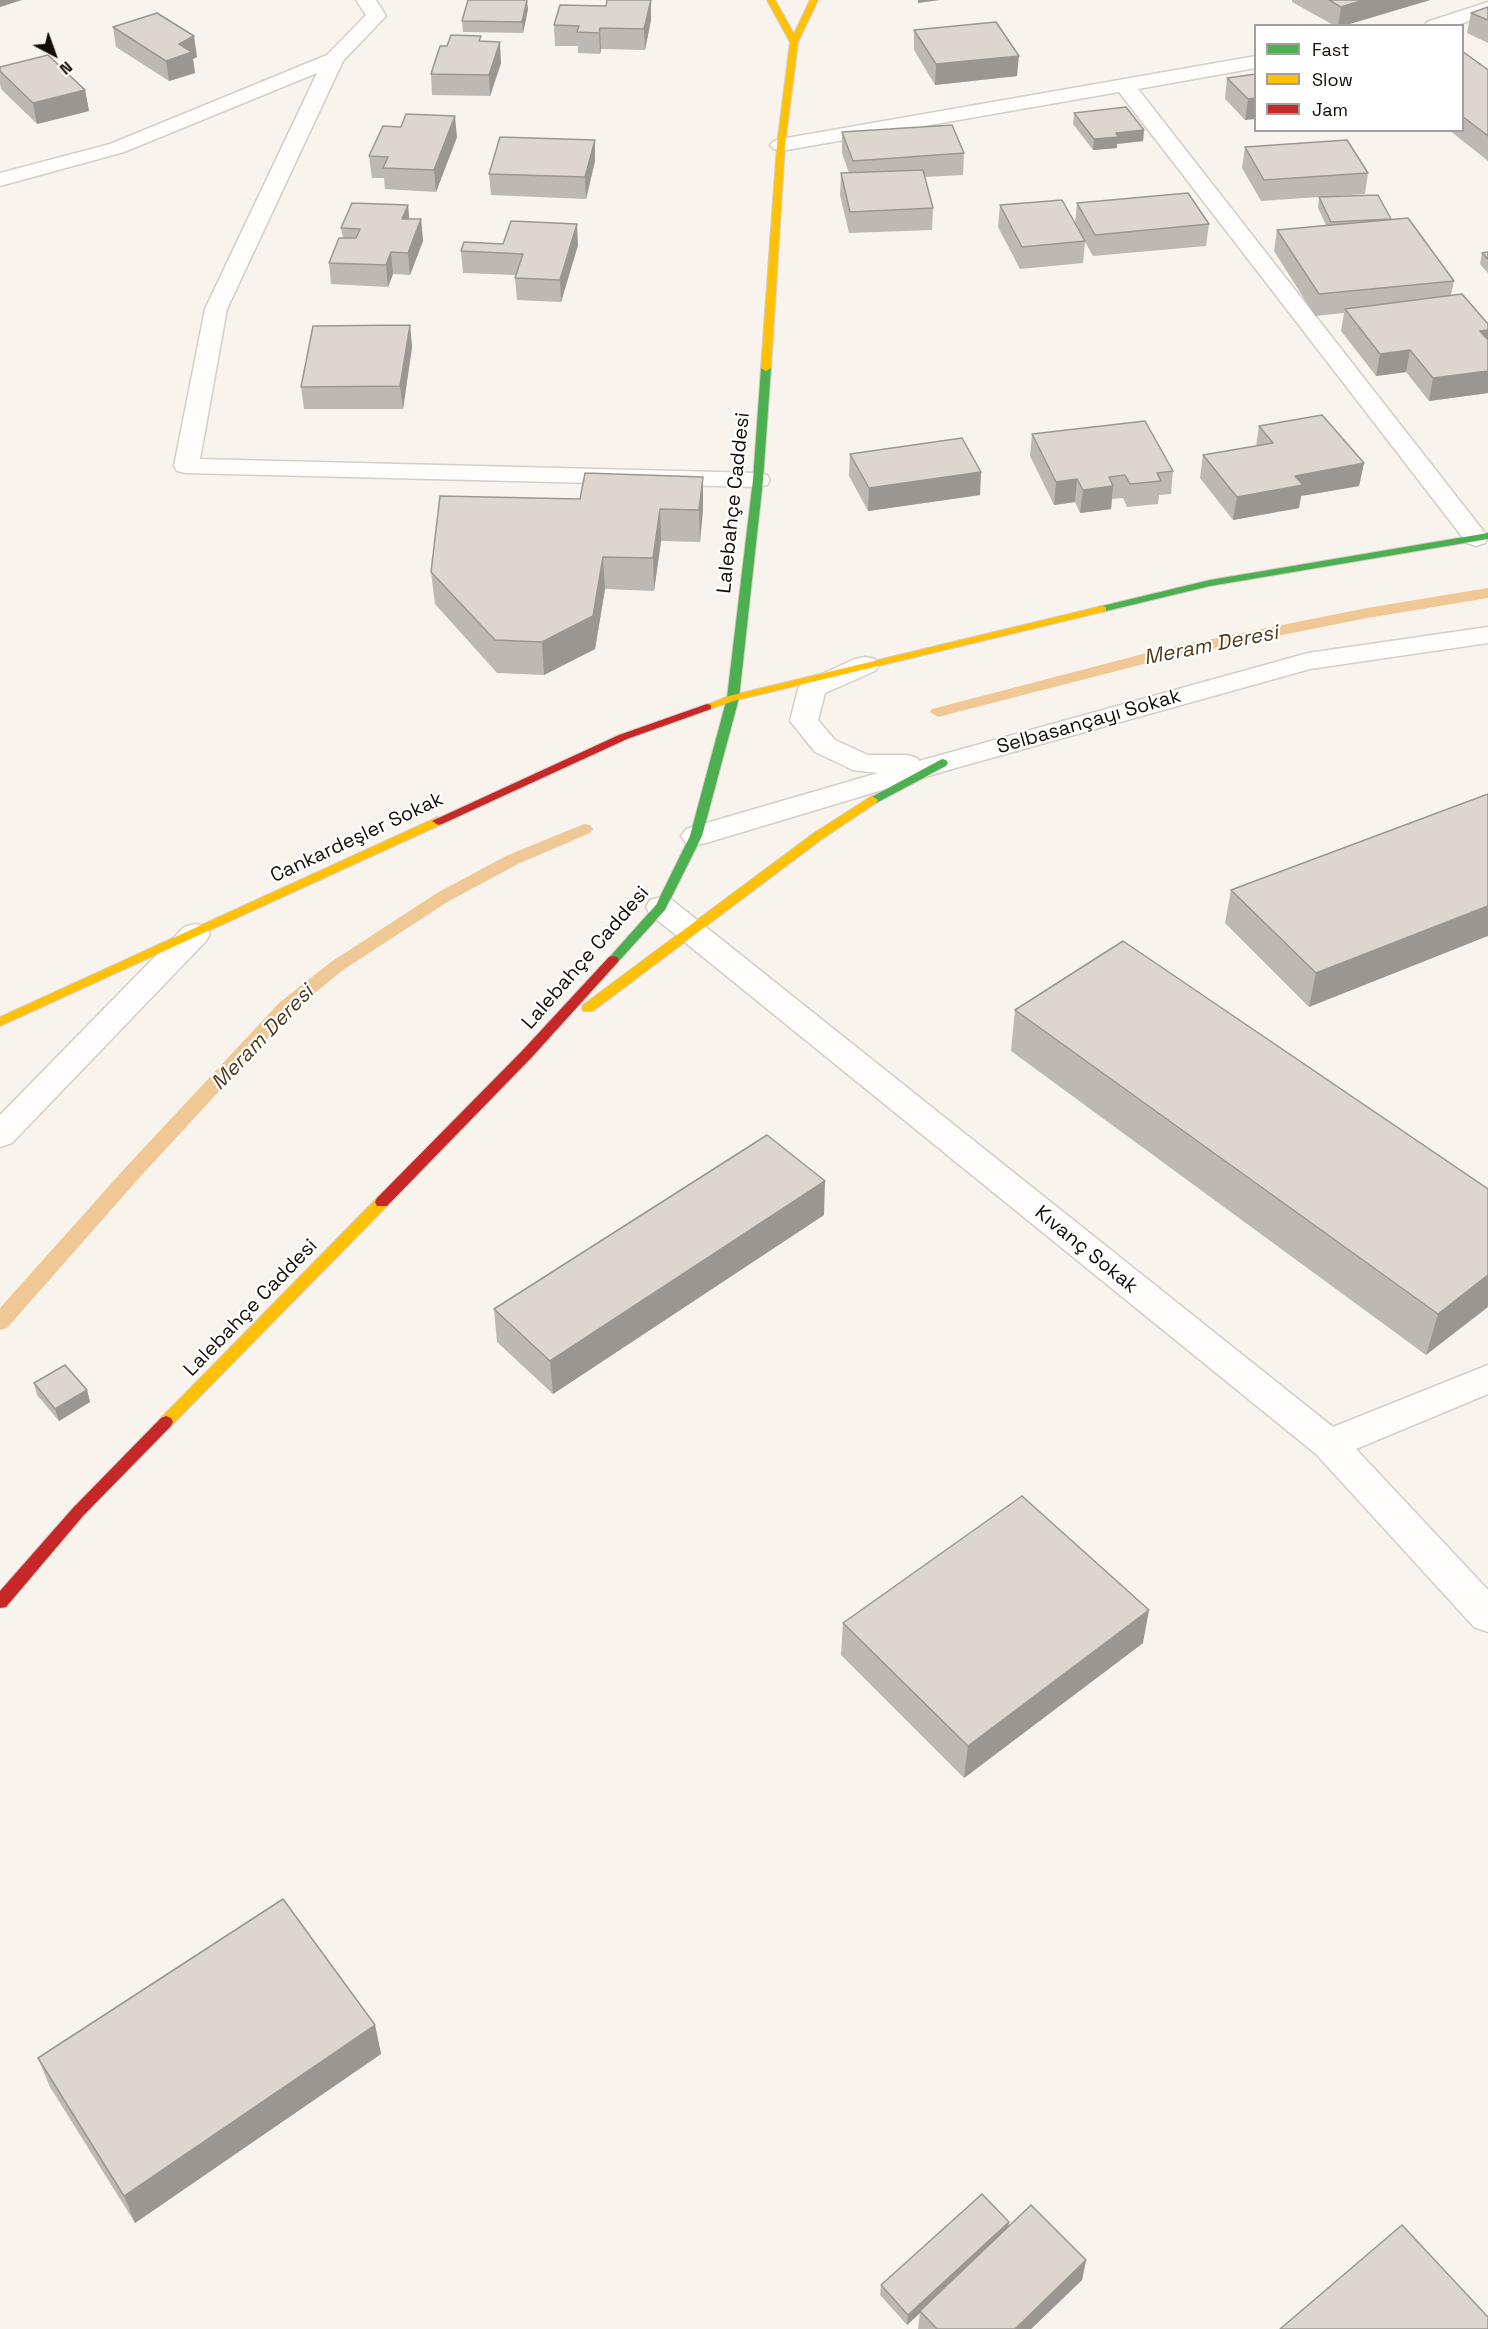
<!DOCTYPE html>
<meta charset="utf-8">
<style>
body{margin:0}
#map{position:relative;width:1488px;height:2329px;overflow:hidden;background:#f8f3ed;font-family:"Space Grotesk",sans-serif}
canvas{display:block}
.legend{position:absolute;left:1254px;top:24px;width:210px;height:108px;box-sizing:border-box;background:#fff;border:2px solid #a19e9b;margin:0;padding:8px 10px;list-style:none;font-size:18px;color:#140c04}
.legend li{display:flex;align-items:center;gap:12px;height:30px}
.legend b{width:30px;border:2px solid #a19e9b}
.north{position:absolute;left:24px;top:24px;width:60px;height:60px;-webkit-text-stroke:4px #fff;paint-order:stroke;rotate:139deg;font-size:16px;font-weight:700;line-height:24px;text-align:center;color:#140c04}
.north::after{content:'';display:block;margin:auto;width:21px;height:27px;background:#140c04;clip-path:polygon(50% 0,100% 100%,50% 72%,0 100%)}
</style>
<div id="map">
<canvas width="1488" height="2329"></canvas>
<ul class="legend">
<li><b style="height:8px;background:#4caf50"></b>Fast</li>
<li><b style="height:8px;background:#ffc107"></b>Slow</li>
<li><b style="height:8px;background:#c62828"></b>Jam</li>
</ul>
<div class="north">N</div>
</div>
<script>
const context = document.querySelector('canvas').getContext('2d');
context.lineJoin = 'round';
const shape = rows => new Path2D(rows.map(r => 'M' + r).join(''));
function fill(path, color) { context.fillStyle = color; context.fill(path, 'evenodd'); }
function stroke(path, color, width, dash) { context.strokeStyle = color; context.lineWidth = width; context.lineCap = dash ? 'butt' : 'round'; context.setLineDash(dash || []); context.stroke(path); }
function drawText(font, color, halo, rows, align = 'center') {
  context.font = font + ' "Space Grotesk",sans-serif'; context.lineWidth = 4.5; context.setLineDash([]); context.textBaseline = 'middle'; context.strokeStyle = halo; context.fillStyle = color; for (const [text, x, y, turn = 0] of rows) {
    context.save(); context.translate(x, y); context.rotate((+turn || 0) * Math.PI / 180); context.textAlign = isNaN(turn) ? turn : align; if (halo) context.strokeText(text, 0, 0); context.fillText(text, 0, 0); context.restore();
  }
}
fill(shape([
 [1488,588,1488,598,1367,618,1163,659,938,717,930,712,932,709,1162,649,1367,608,1488,588],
 [584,824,590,825,593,829,590,833,518,864,449,901,343,970,294,1010,140,1177,7,1328,0,1330,0,1308,126,1167,280,1002,331,962,437,893,506,856,584,824]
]), '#efc895');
const street = shape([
 [356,0,376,0,386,16,343,61,227,309,200,459,758,473,767,475,770,480,767,485,758,487,186,473,177,471,174,466,205,309,317,73,124,152,0,186,0,173,110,144,327,55,366,15,356,0],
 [1488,2,1488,14,1455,26,1425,26,1427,22,1488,2],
 [1256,56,1256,68,1138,89,1485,533,1488,537,1485,543,1476,546,1467,543,1119,92,781,151,774,149,770,145,774,141,781,139,1256,56],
 [1488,627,1488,643,1310,669,952,769,706,843,696,845,686,843,681,836,686,829,878,773,853,770,815,752,790,721,798,689,802,683,855,659,865,657,875,659,879,665,875,671,825,693,818,720,835,740,868,755,907,755,917,758,919,761,1308,653,1488,627],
 [661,897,672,900,1333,1427,1488,1365,1488,1394,1356,1449,1488,1590,1488,1632,1474,1627,1316,1454,650,914,646,907,650,900,661,897],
 [195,924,206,927,210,934,206,941,12,1143,0,1147,0,1115,184,927,195,924]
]);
const fast = shape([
 [766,365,771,368,763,480,739,698,702,836,665,910,617,963,613,964,607,960,656,905,690,836,727,698,753,480,761,368,766,365],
 [1488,533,1488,539,1210,586,1102,612,1097,609,1098,607,1210,580,1488,533],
 [942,759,946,760,948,763,946,766,876,803,868,803,866,800,942,759]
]);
const slow = shape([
 [767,0,775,0,794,34,810,0,818,0,798,42,785,145,771,368,766,371,761,368,777,145,790,42,767,0],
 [1102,606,1106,607,1106,611,737,700,707,710,701,707,729,696,1102,606],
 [872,796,878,800,876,803,822,839,593,1011,583,1011,582,1008,583,1005,814,833,872,796],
 [438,817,444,821,442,824,0,1026,0,1017,438,817],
 [382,1197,387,1198,389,1202,387,1206,171,1426,166,1428,161,1426,159,1422,161,1418,377,1198,382,1197]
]);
const jam = shape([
 [707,704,711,705,711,709,627,739,442,824,438,825,432,821,619,735,707,704],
 [613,956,617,957,619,960,617,963,532,1057,387,1206,377,1206,375,1202,377,1198,522,1051,609,957,613,956],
 [166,1416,171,1418,173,1422,171,1426,83,1516,6,1607,0,1608,0,1591,73,1508,161,1418,166,1416]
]);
stroke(street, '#d5cec7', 3);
stroke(fast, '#d5cec7', 2);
stroke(slow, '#d5cec7', 2);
stroke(jam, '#d5cec7', 2);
fill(street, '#fefdfc');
fill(fast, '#4caf50');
fill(slow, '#ffc107');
fill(jam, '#c62828');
fill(shape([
 [651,0,651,20,645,50,601,49,600,54,578,53,578,46,555,46,554,25,606,6],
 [1292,0,1430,0,1343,26,1335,26,1292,2],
 [1488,7,1488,43,1467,33,1471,13],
 [528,9,523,33,463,32,462,21],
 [113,27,197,57,193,59,195,73,169,81,116,47],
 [914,30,1017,76,935,85,914,50],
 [482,41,501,63,490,96,432,95,431,74,447,46],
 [1462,51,1488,70,1488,161,1449,130,1462,130],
 [0,67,85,90,89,111,37,124,1,89,0,83],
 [1256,74,1245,120,1225,99,1227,78],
 [1074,113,1144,130,1143,141,1117,144,1117,148,1093,150,1073,124],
 [842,132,964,153,963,175,925,177,933,208,932,230,849,233,840,195,841,173,849,173,842,153],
 [457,137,436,192,385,189,384,178,372,178,369,156],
 [1245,147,1368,173,1365,194,1321,197,1391,219,1454,281,1451,295,1488,324,1488,393,1429,401,1406,372,1376,376,1341,331,1344,313,1315,316,1274,251,1277,230,1326,225,1318,208,1319,197,1261,201,1242,168],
 [595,161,586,199,491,195,489,174],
 [1077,203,1209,224,1206,246,1093,256,1085,242,1083,263,1020,269,998,227,1000,205,1075,223],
 [408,205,409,219,421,219,423,241,410,275,393,274,388,287,331,284,329,263,343,238,341,228],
 [503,244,578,245,561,302,517,300,515,278,516,275,463,273,461,251],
 [1488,252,1488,273,1480,264,1482,253],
 [410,325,412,347,403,409,304,409,301,387],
 [1259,426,1364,463,1359,486,1301,496,1299,508,1233,520,1200,478,1203,455,1256,446],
 [1032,434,1173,471,1171,494,1159,495,1158,504,1127,507,1123,498,1112,499,1111,509,1080,513,1075,502,1054,505,1030,456],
 [850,454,980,495,868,511,849,476],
 [440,496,703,509,700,542,661,541,654,591,605,589,595,649,544,675,497,673,435,604,431,572],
 [1488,794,1309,1007,1225,923,1231,890],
 [1015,1010,1488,1189,1426,1355,1011,1051],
 [824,1215,553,1394,497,1342,494,1309],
 [34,1383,87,1390,90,1402,59,1421,37,1395],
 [843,1623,1143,1643,964,1778,841,1655],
 [375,2025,381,2054,135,2223,50,2087,38,2058],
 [1009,2227,1086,2260,1082,2280,1031,2329,918,2329,920,2313,907,2325,880,2295,881,2285]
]), '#bdb8b2');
fill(shape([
 [0,0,22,0,0,7],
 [527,0,528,9,523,33,522,22],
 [651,0,651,20,645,50,644,29],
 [918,0,940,0,918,3],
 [1364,0,1430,0,1343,26,1338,26,1341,7],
 [600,28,601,49,600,54,599,33],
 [194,36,197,57,193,59,195,73,169,81,166,61,179,44],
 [500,42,501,63,490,96,489,75],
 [1019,56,1017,76,935,85,936,64],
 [85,90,89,111,37,124,33,103],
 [1256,98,1256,119,1245,120,1248,99],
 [455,116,457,137,436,192,434,170],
 [1144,130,1143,141,1117,144,1117,148,1093,150,1094,139,1116,133],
 [595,140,595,161,586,199,585,177],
 [408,205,410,227,402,219],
 [421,219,423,241,410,275,408,253],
 [577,224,578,245,561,302,560,280],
 [391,252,393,274,388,287,386,265],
 [410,325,412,347,403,409,400,386],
 [1488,330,1488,352,1480,331],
 [1410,350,1406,372,1376,376,1380,354],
 [1488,371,1488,393,1429,401,1433,378],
 [1364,463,1359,486,1301,496,1299,508,1233,520,1237,497,1295,476],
 [981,472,980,495,868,511,869,488],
 [703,477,703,509,700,542,699,510],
 [1077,479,1075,502,1054,505,1056,482],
 [1113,486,1111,509,1080,513,1083,490],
 [660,509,661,541,654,591,653,558],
 [603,557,605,589,595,649,544,675,542,642],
 [1488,906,1488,936,1309,1007,1316,973],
 [825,1181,824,1215,553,1394,550,1361],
 [1488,1275,1488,1307,1426,1355,1438,1314],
 [87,1390,90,1402,59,1421,55,1409],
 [1149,1610,1143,1643,964,1778,968,1746],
 [375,2025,381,2054,135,2223,124,2196],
 [1009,2222,1008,2232,907,2325,908,2315],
 [1086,2260,1082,2280,1031,2329,1015,2329]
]), '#9a9691');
const building = shape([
 [468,0,527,0,522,22,462,21,468,0],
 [607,0,651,0,644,29,600,28,599,33,577,32,579,26,554,25,560,5,606,6,607,0],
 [1329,0,1364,0,1341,7,1329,0],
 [1488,7,1488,20,1471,13,1488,7],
 [157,13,194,36,179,44,192,52,166,61,113,27,157,13],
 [996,22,1019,56,936,64,914,30,996,22],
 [451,35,481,36,479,41,500,42,489,75,431,74,440,46,447,46,451,35],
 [1462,51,1488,70,1488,136,1462,116,1462,51],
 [48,55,85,90,33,103,0,71,0,67,48,55],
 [1256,74,1256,98,1248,99,1227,78,1256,74],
 [1126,107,1144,130,1116,133,1118,137,1094,139,1074,113,1126,107],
 [406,114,455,116,434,170,383,168,388,157,369,156,383,126,401,127,406,114],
 [952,125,964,153,853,161,842,132,952,125],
 [500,137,595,140,585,177,489,174,500,137],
 [1347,140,1368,173,1264,180,1245,147,1347,140],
 [923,170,933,208,850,212,841,173,923,170],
 [1188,193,1209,224,1095,235,1077,203,1188,193],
 [1378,195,1391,219,1331,222,1319,197,1378,195],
 [1062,200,1085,241,1022,247,1000,205,1062,200],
 [352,203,408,205,402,219,421,219,408,253,391,252,386,265,329,263,339,238,356,238,360,229,341,228,352,203],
 [1408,218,1454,281,1319,294,1277,230,1408,218],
 [511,221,577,224,560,280,515,278,523,254,461,251,464,242,503,244,511,221],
 [1488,252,1488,259,1482,253,1488,252],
 [1462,294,1488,324,1488,330,1480,331,1488,340,1488,371,1433,378,1410,350,1380,354,1345,309,1462,294],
 [410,325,400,386,301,387,313,326,410,325],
 [1322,415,1364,463,1295,476,1303,485,1237,497,1203,455,1273,443,1259,426,1322,415],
 [1145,421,1173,471,1157,473,1161,481,1130,484,1125,475,1109,477,1113,486,1083,490,1077,479,1056,482,1032,434,1145,421],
 [962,438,981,472,869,488,850,454,962,438],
 [585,473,703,477,699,510,660,509,653,558,603,557,593,616,542,642,495,640,431,572,440,496,580,499,585,473],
 [1488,794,1488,906,1316,973,1231,890,1488,794],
 [1123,941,1488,1189,1488,1275,1438,1314,1015,1010,1123,941],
 [767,1135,825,1181,550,1361,494,1309,767,1135],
 [65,1365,87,1390,55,1409,34,1383,65,1365],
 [1022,1496,1149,1610,968,1746,843,1623,1022,1496],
 [283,1899,375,2025,124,2196,38,2058,283,1899],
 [982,2194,1009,2222,908,2315,881,2285,982,2194],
 [1031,2205,1086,2260,1015,2329,937,2329,920,2311,1031,2205],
 [1402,2225,1488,2317,1488,2329,1280,2329,1402,2225]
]);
fill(building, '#dcd6cf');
stroke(building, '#9a9691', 1.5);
drawText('20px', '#140c04', '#fff', [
 ["Lalebahçe Caddesi",734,503,-84],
 ["Selbasançayı Sokak",1089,722,-16],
 ["Cankardeşler Sokak",357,838,-25],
 ["Lalebahçe Caddesi",586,958,-49],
 ["Kıvanç Sokak",1086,1250,39],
 ["Lalebahçe Caddesi",251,1308,-46]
]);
drawText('italic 21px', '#513a1b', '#fff', [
 ["Meram Deresi",1211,646,-11],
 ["Meram Deresi",263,1038,-46]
]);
</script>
